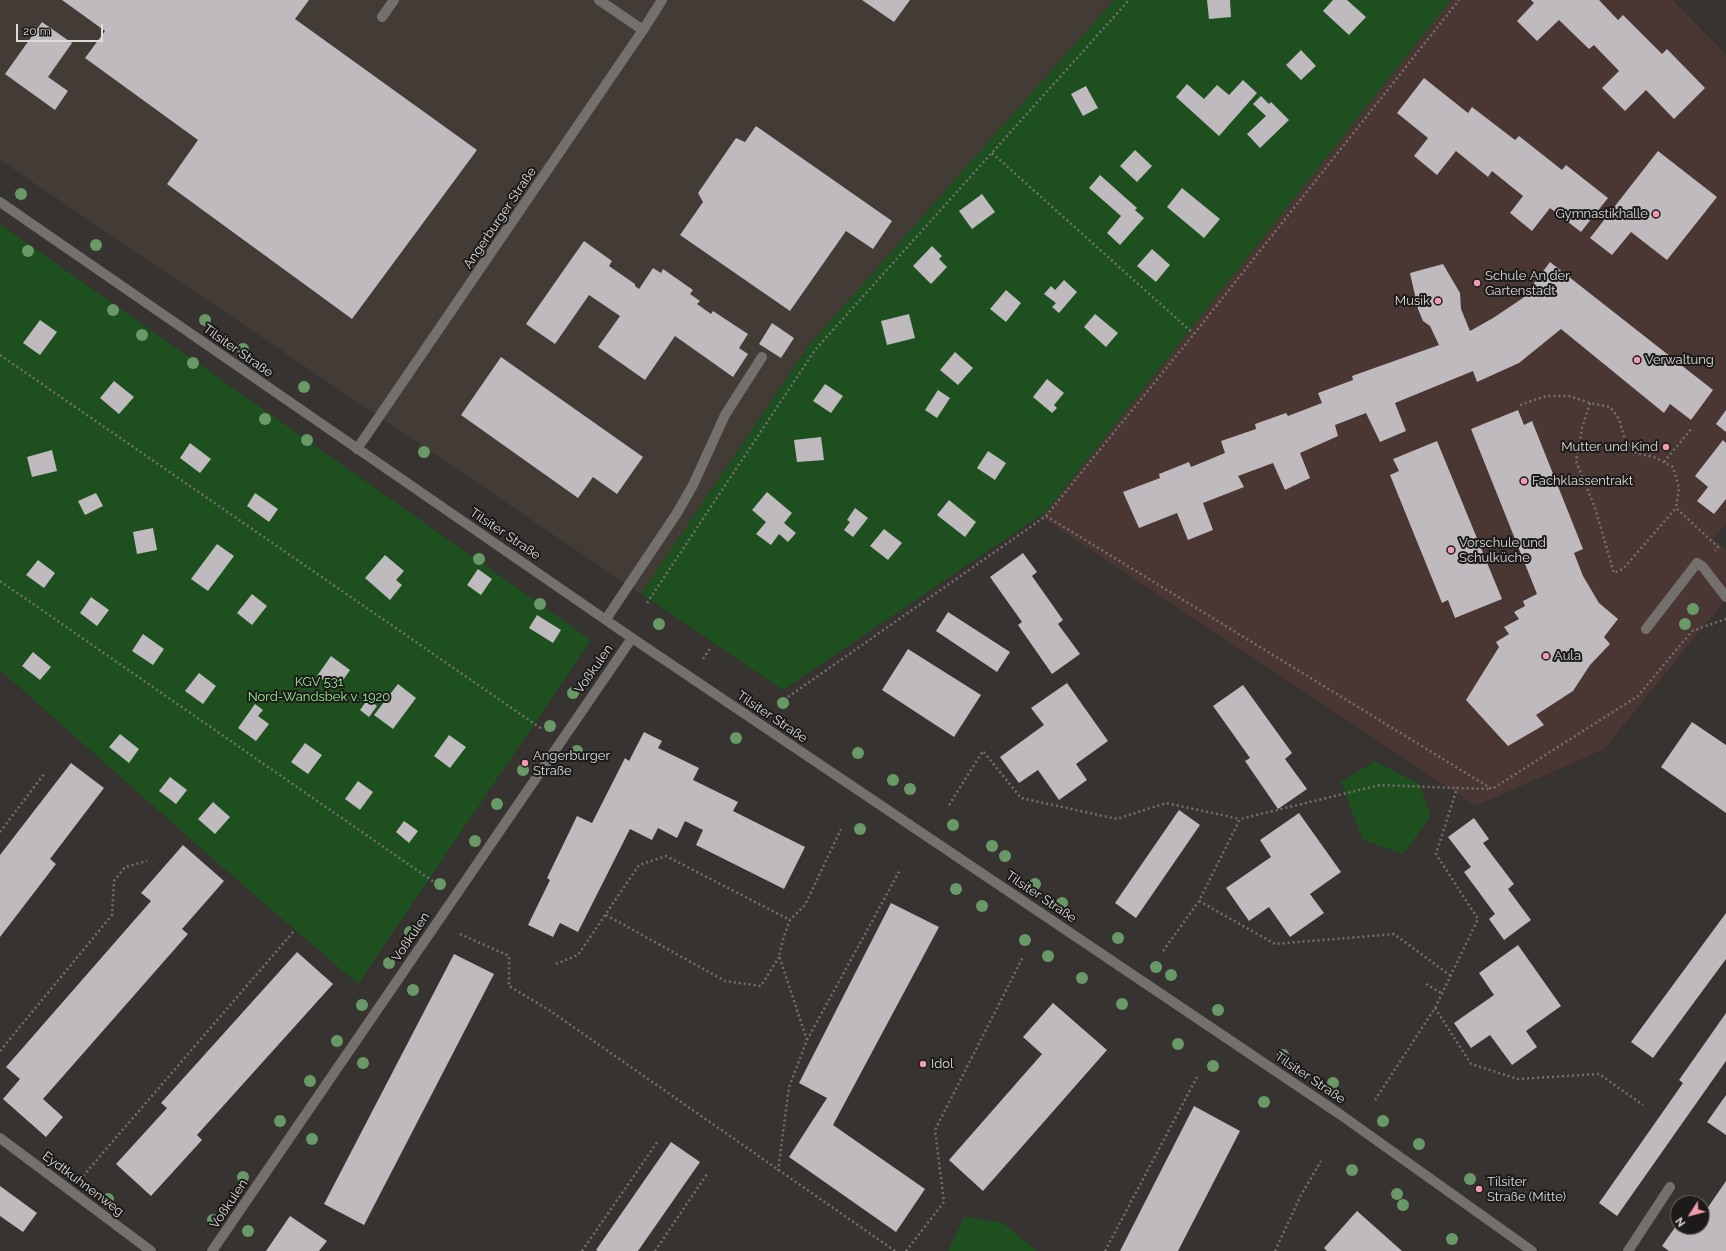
<!DOCTYPE html>
<meta charset="utf-8">
<style>
body{margin:0}
#map{position:relative;width:1726px;height:1251px;overflow:hidden;background:#363331;font-family:Raleway,sans-serif}
canvas{display:block}
.north{position:absolute;left:1670px;top:1195px;width:40px;height:40px;box-sizing:border-box;background:#1c1b1a;border:1px solid #696867;border-radius:50%;rotate:234deg;font-size:11px;font-weight:700;line-height:16px;text-align:center;color:#dddbda}
.north::after{content:'';display:block;margin:auto;width:14px;height:18px;background:#f29aaf;clip-path:polygon(50% 0,100% 100%,50% 72%,0 100%)}
.scale{position:absolute;left:16px;top:24px;width:87px;height:18px;box-sizing:border-box;border:2px solid #dddbda;border-top:0;padding-left:5px;font-size:12px;line-height:14px;white-space:nowrap;color:#dddbda;-webkit-text-stroke:3px #1c1b1a;paint-order:stroke}
</style>
<div id="map">
<canvas width="1726" height="1251"></canvas>
<div class="north">N</div>
<div class="scale">20 m</div>
</div>
<script>
const context = document.querySelector('canvas').getContext('2d');
context.lineJoin = 'round';
function fill(path, color) { context.fillStyle = color; context.fill(path, 'evenodd'); }
const shape = rows => new Path2D(rows.map(r => 'M' + r).join(''));
function stroke(path, color, width, dash) { context.strokeStyle = color; context.lineWidth = width; context.lineCap = dash ? 'butt' : 'round'; context.setLineDash(dash || []); context.stroke(path); }
function drawText(font, color, halo, rows, align = 'center') {
  context.font = font + ' Raleway,sans-serif'; context.lineWidth = 4; context.setLineDash([]); context.textBaseline = 'middle'; context.strokeStyle = halo; context.fillStyle = color; for (const [text, x, y, turn = 0] of rows) {
    context.save(); context.translate(x, y); context.rotate((+turn || 0) * Math.PI / 180); context.textAlign = isNaN(turn) ? turn : align; if (halo) context.strokeText(text, 0, 0); context.fillText(text, 0, 0); context.restore();
  }
}
fill(shape([
 [0,0,1114,0,809,345,641,594,0,160]
]), '#433b35');
fill(shape([
 [1451,0,1673,0,1726,55,1726,523,1713,539,1726,549,1726,599,1604,749,1476,806,1040,516,1047,511]
]), '#4a3633');
fill(shape([
 [1114,0,1451,0,1047,511,783,690,641,594,809,345],
 [0,224,591,640,358,984,221,866,0,670],
 [1375,761,1419,784,1431,816,1403,854,1363,840,1341,782],
 [964,1217,1003,1223,1037,1251,948,1251]
]), '#1d501e');
fill(shape([
 [62,0,309,0,295,19,477,150,352,319,167,184,198,140,85,58,105,31],
 [862,0,910,0,894,22],
 [1207,0,1230,0,1231,17,1209,19],
 [1333,0,1347,0,1366,17,1349,35,1323,11],
 [1531,0,1599,0,1618,20,1623,15,1662,54,1667,49,1705,88,1674,119,1646,90,1625,111,1602,88,1619,71,1594,45,1589,49,1559,20,1537,41,1517,21,1534,3],
 [42,22,72,43,48,77,68,91,55,110,5,74],
 [1301,50,1316,66,1301,80,1286,65],
 [1424,78,1468,113,1472,107,1515,140,1519,136,1562,170,1566,165,1608,198,1581,232,1550,208,1532,231,1510,213,1523,196,1492,171,1488,177,1456,151,1437,175,1414,156,1428,138,1397,113],
 [1243,80,1257,93,1219,136,1176,97,1187,84,1204,99,1217,85,1229,95],
 [1086,86,1098,108,1083,116,1071,94],
 [1261,96,1269,104,1271,102,1289,120,1260,148,1247,134,1266,116,1253,104],
 [756,126,892,221,873,249,846,231,790,311,680,235,703,202,698,193,736,138,745,142],
 [1135,150,1152,166,1137,182,1120,166],
 [1658,151,1717,197,1667,260,1631,232,1612,255,1590,238],
 [1100,175,1137,208,1135,210,1144,218,1120,245,1107,233,1121,216,1089,188],
 [1182,188,1220,219,1204,238,1167,207],
 [982,194,995,212,972,229,959,211],
 [584,241,612,261,609,266,635,284,635,286,639,289,653,268,661,273,663,269,693,290,690,294,700,301,697,304,711,314,713,311,748,334,739,348,748,354,733,377,675,336,645,380,598,347,620,316,589,295,555,344,526,324],
 [932,246,942,256,939,259,947,267,931,284,913,266],
 [1152,249,1170,265,1156,282,1137,266],
 [1550,262,1713,390,1691,420,1670,404,1664,413,1561,329,1519,363,1477,382,1473,371,1395,403,1406,431,1380,442,1366,413,1335,425,1338,436,1300,453,1310,478,1285,490,1273,463,1238,476,1244,487,1203,503,1213,530,1188,540,1177,513,1139,528,1123,492,1160,478,1159,474,1189,462,1191,467,1225,453,1221,441,1256,429,1255,424,1286,413,1288,416,1322,403,1318,393,1353,380,1352,376,1439,345,1430,326,1423,321,1418,309,1410,273,1443,264,1460,293,1461,309,1470,331,1493,318,1523,298],
 [1064,280,1077,292,1059,313,1052,307,1056,303,1044,294,1051,286,1055,290],
 [1006,290,1021,303,1006,322,990,309],
 [909,314,915,338,887,345,881,321],
 [1095,314,1118,333,1106,347,1084,327],
 [40,320,57,332,40,355,23,343],
 [772,323,794,338,781,358,759,344],
 [955,352,973,368,958,385,940,370],
 [501,357,643,457,617,494,593,477,578,498,461,415],
 [1047,379,1064,393,1054,405,1057,408,1052,413,1033,397],
 [114,381,134,397,119,414,100,398],
 [825,384,843,396,831,413,813,401],
 [938,390,950,398,937,418,925,410],
 [1518,410,1524,425,1532,421,1583,549,1574,553,1583,576,1599,603,1618,619,1604,637,1610,644,1590,665,1573,691,1536,715,1544,725,1508,746,1466,700,1499,647,1496,642,1509,634,1504,627,1519,619,1514,612,1525,606,1523,601,1537,594,1471,429],
 [1726,410,1726,432,1716,424],
 [821,437,824,460,797,462,794,440],
 [1723,440,1726,443,1726,499,1714,514,1697,501,1708,487,1695,476],
 [1437,441,1502,599,1455,618,1448,600,1442,603,1390,475,1399,471,1393,459],
 [190,443,211,459,200,473,180,458],
 [52,450,57,471,32,477,27,457],
 [988,451,1006,463,995,480,977,468],
 [767,492,792,513,784,523,796,533,788,542,779,534,771,545,756,534,766,522,752,510],
 [96,493,103,506,85,515,78,501],
 [255,493,278,509,269,522,247,506],
 [949,500,976,522,965,537,937,515],
 [855,508,868,518,853,537,844,530,850,522,847,520],
 [153,528,157,550,137,554,133,532],
 [884,529,902,543,888,560,870,546],
 [217,544,234,556,208,591,191,579],
 [1023,553,1037,572,1032,576,1063,620,1058,624,1080,654,1052,674,1018,625,1022,622,990,577],
 [385,555,404,571,396,580,402,585,390,600,365,578],
 [38,560,55,573,44,588,26,575],
 [478,569,492,579,481,595,467,585],
 [252,594,267,606,252,625,237,613],
 [91,597,109,610,97,626,80,613],
 [948,612,1010,652,997,672,936,631],
 [537,615,561,630,553,643,529,628],
 [143,634,164,649,153,665,132,651],
 [908,649,981,695,954,737,882,690],
 [33,652,51,667,40,680,22,666],
 [331,656,350,670,337,689,317,676],
 [199,673,216,686,203,704,185,691],
 [1067,683,1108,741,1076,764,1087,780,1059,800,1038,770,1019,783,1000,757,1044,725,1031,708],
 [398,684,416,698,393,729,374,715],
 [1243,685,1292,753,1285,759,1307,789,1278,809,1245,761,1250,758,1213,706],
 [368,699,377,706,369,717,360,710],
 [255,704,263,710,258,716,269,724,256,741,238,728],
 [1692,722,1726,745,1726,813,1661,767],
 [644,732,662,741,658,748,699,768,693,780,738,802,733,811,805,847,784,889,696,845,703,830,685,821,677,838,658,828,652,840,630,829,578,932,560,923,553,937,528,925,550,880,547,878,577,816,592,823,625,758,629,761],
 [120,734,139,749,129,763,109,747],
 [449,735,466,747,450,768,434,756],
 [305,743,322,755,308,774,291,762],
 [71,763,104,788,50,859,56,864,0,937,0,855],
 [170,777,187,790,176,804,159,791],
 [358,781,373,792,360,810,345,799],
 [213,802,230,817,215,834,198,819],
 [1179,810,1200,825,1136,918,1115,903],
 [1299,813,1341,872,1310,894,1324,913,1290,937,1269,907,1249,921,1226,888,1271,857,1260,840],
 [1474,818,1489,839,1483,843,1514,884,1508,889,1531,920,1504,940,1489,919,1495,914,1464,872,1471,867,1448,837],
 [404,821,418,831,409,843,396,832],
 [183,845,224,881,182,929,188,934,43,1099,63,1117,46,1137,3,1099,20,1079,6,1067,151,901,141,893],
 [891,903,939,927,833,1125,925,1189,896,1232,789,1157,827,1098,799,1083],
 [1726,913,1726,959,1653,1058,1631,1042],
 [1518,945,1561,1006,1526,1031,1537,1047,1512,1065,1490,1035,1471,1048,1454,1023,1494,995,1479,973],
 [297,952,333,984,197,1135,202,1140,151,1196,116,1164,167,1108,161,1103],
 [454,954,494,974,364,1225,324,1204],
 [1053,1003,1107,1050,983,1191,949,1160,1042,1054,1023,1037],
 [1726,1013,1726,1061,1617,1216,1599,1203,1683,1083,1679,1080],
 [1726,1095,1726,1135,1707,1122],
 [1194,1106,1240,1131,1178,1251,1120,1251],
 [671,1142,700,1162,638,1251,598,1251,596,1250],
 [1726,1181,1726,1251,1669,1251,1662,1246,1676,1226,1688,1235,1694,1227,1702,1227,1702,1216],
 [0,1186,37,1213,23,1232,0,1216],
 [1357,1211,1402,1251,1327,1251,1324,1248],
 [290,1216,327,1241,319,1251,266,1251]
]), '#bebabd');
stroke(shape([
 [992,153,1194,334],
 [0,355,542,729],
 [1590,403,1582,428,1576,461,1595,508,1614,573,1623,569,1676,508,1718,547,1715,551],
 [1520,405,1546,396,1569,396,1590,403,1610,407,1619,419,1625,440,1636,453,1654,457,1673,467,1679,488,1676,508],
 [1664,462,1692,428],
 [1046,516,1492,789,1638,696,1692,631,1726,619],
 [0,581,434,882],
 [647,603,815,350,1129,0],
 [703,659,711,647],
 [788,697,1046,516,1194,334,1459,0],
 [949,805,983,751,1021,798,1117,819,1166,803,1240,819],
 [0,832,44,774],
 [1199,901,1275,944,1394,934,1451,976],
 [606,915,725,981,761,986,779,957],
 [460,934,509,956,509,986,549,1010,895,1251],
 [1163,951,1199,901,1240,819,1380,785,1457,788],
 [556,964,578,955,639,865,666,856,790,920],
 [1426,984,1443,994],
 [1435,1008,1471,1064,1518,1079,1599,1074,1643,1105],
 [807,1040,900,870],
 [0,1051,112,915,114,881,125,867,147,861],
 [1375,1100,1435,1008,1478,919,1436,854,1457,788,1490,789],
 [778,1171,789,1087,807,1040,779,956,784,936,790,920,805,905,841,829],
 [83,1176,294,931],
 [582,1251,658,1141],
 [655,1251,707,1174],
 [906,1251,944,1202,935,1130,1023,957],
 [1105,1251,1197,1077],
 [1275,1251,1301,1195,1321,1161]
]), '#72706e', 2.5, [2, 3]);
stroke(shape([
 [599,0,643,30],
 [382,17,394,0],
 [606,619,677,513,693,485,725,415,762,357],
 [1646,629,1697,563,1703,567,1726,597],
 [1628,1251,1670,1187]
]), '#73706e', 10);
stroke(shape([
 [357,449,643,30,662,0],
 [0,1138,151,1251],
 [212,1251,632,638]
]), '#73706e', 10);
stroke(shape([
 [0,202,632,638,1341,1115,1532,1251]
]), '#73706e', 10);
context.fillStyle = '#699966';
for (const [x, y] of [
 [21,194],
 [96,245],
 [28,251],
 [113,310],
 [205,320],
 [142,335],
 [243,349],
 [193,363],
 [304,387],
 [265,419],
 [307,440],
 [424,452],
 [479,559],
 [540,604],
 [1693,609],
 [659,624],
 [1685,624],
 [573,693],
 [783,703],
 [550,726],
 [736,738],
 [577,751],
 [858,753],
 [523,770],
 [893,780],
 [910,789],
 [497,804],
 [953,825],
 [860,829],
 [475,841],
 [992,846],
 [1005,856],
 [440,884],
 [1035,884],
 [956,889],
 [1062,903],
 [982,906],
 [410,932],
 [1118,938],
 [1025,940],
 [1048,956],
 [389,963],
 [1156,967],
 [1171,975],
 [1082,978],
 [413,990],
 [1122,1004],
 [362,1005],
 [1218,1010],
 [337,1041],
 [1178,1044],
 [1283,1055],
 [363,1063],
 [1213,1066],
 [310,1081],
 [1333,1083],
 [1264,1102],
 [280,1121],
 [1383,1121],
 [312,1139],
 [1419,1144],
 [1352,1170],
 [243,1177],
 [1470,1179],
 [1397,1194],
 [108,1199],
 [1403,1205],
 [213,1220],
 [248,1231],
 [1452,1239]
]) { context.beginPath(); context.arc(x, y, 6, 0, 2 * Math.PI); context.fill(); }
for (const [x, y, r, color] of [
 [1656,214,4,"#f29aaf"],
 [1477,283,4,"#f29aaf"],
 [1438,301,4,"#f29aaf"],
 [1637,360,4,"#f29aaf"],
 [1666,447,4,"#f29aaf"],
 [1524,481,4,"#f29aaf"],
 [1451,550,4,"#f29aaf"],
 [1546,656,4,"#f29aaf"],
 [525,763,4,"#f29aaf"],
 [923,1064,4,"#f29aaf"],
 [1479,1189,4,"#f29aaf"]
]) { const dot = new Path2D(); dot.arc(x, y, r, 0, 2 * Math.PI); context.fillStyle = color; context.fill(dot); stroke(dot, '#1c1b1a', 1.5); }
drawText('13px', '#dddbda', '#1c1b1a', [
 ["Gymnastikhalle",1648,214,"right"],
 ["Schule An der",1485,276],
 ["Gartenstadt",1485,291],
 ["Musik",1430,301,"right"],
 ["Verwaltung",1645,360],
 ["Mutter und Kind",1658,447,"right"],
 ["Fachklassentrakt",1532,481],
 ["Vorschule und",1459,543],
 ["Schulküche",1459,558],
 ["Aula",1554,656],
 ["Angerburger",533,756],
 ["Straße",533,771],
 ["Idol",931,1064],
 ["Tilsiter",1487,1182],
 ["Straße (Mitte)",1487,1197]
], 'left');
drawText('13px', '#dddbda', '#1c1b1a', [
 ["Angerburger Straße",500,218,-56],
 ["Tilsiter Straße",238,351,35],
 ["Tilsiter Straße",505,534,34],
 ["Voßkulen",594,669,-55],
 ["Tilsiter Straße",772,717,34],
 ["Tilsiter Straße",1041,897,34],
 ["Voßkulen",411,937,-56],
 ["Tilsiter Straße",1310,1078,34],
 ["Eydtkuhnenweg",83,1184,37],
 ["Voßkulen",229,1204,-56]
]);
drawText('13px', '#93ed91', '#1c1b1a', [
 ["KGV 531",319,682],
 ["Nord-Wandsbek v. 1920",319,697]
]);
</script>
